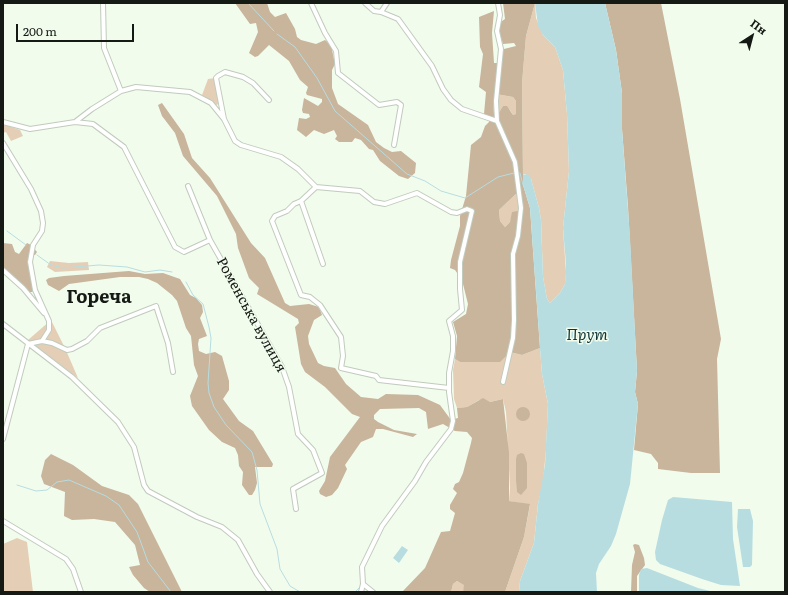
<!DOCTYPE html>
<meta charset="utf-8">
<style>
body{margin:0}
#map{position:relative;width:788px;height:595px;overflow:hidden;background:#f1fced;font-family:Literata,serif}
canvas{display:block}
.frame{position:absolute;inset:0;border:4px solid #161a15;pointer-events:none}
.north{position:absolute;left:732px;top:16px;width:40px;height:40px;-webkit-text-stroke:3px #f1fced;paint-order:stroke;rotate:36deg;font-size:11px;font-weight:700;line-height:16px;text-align:center;color:#161a15}
.north::after{content:'';display:block;margin:auto;width:14px;height:18px;background:#161a15;clip-path:polygon(50% 0,100% 100%,50% 72%,0 100%)}
.scale{position:absolute;left:16px;top:24px;width:118px;height:18px;box-sizing:border-box;border:2px solid #161a15;border-top:0;padding-left:5px;font-size:12px;line-height:14px;white-space:nowrap;color:#161a15;-webkit-text-stroke:3px #f1fced;paint-order:stroke}
</style>
<div id="map">
<canvas width="788" height="595"></canvas>
<div class="frame"></div>
<div class="north">Пн</div>
<div class="scale">200 m</div>
</div>
<script>
const context = document.querySelector('canvas').getContext('2d');
context.lineJoin = 'round';
function fill(path, color) { context.fillStyle = color; context.fill(path, 'evenodd'); }
const shape = rows => new Path2D(rows.map(r => 'M' + r).join(''));
function stroke(path, color, width, dash) { context.strokeStyle = color; context.lineWidth = width; context.lineCap = dash ? 'butt' : 'round'; context.setLineDash(dash || []); context.stroke(path); }
function drawText(font, color, halo, rows, align = 'center') {
  context.font = font + ' Literata,serif'; context.lineWidth = 3; context.setLineDash([]); context.textBaseline = 'middle'; context.strokeStyle = halo; context.fillStyle = color; for (const [text, x, y, turn = 0] of rows) {
    context.save(); context.translate(x, y); context.rotate((+turn || 0) * Math.PI / 180); context.textAlign = isNaN(turn) ? turn : align; if (halo) context.strokeText(text, 0, 0); context.fillText(text, 0, 0); context.restore();
  }
}
fill(shape([
 [535,3,536,18,543,35,555,47,563,70,567,114,569,171,563,228,566,272,565,284,560,293,550,303,547,299,543,277,541,220,539,208,531,179,525,174,523,175,522,83,526,36],
 [215,78,219,104,216,105,202,95,208,79],
 [496,94,513,97,516,101,517,114,513,115,510,110,503,106,498,114,494,113,493,103],
 [3,124,20,130,23,136,11,141,6,132,3,133],
 [518,192,523,211,512,217,510,222,505,227,500,221,499,210],
 [50,261,69,263,88,262,89,270,55,272,47,267],
 [51,320,65,348,78,378,28,340],
 [540,348,542,374,548,404,546,450,543,482,538,504,534,543,520,581,519,592,505,592,524,537,530,505,509,501,510,488,506,412,503,399,490,402,479,400,467,407,457,408,454,399,453,370,455,359,460,362,510,352,522,355],
 [516,459,526,476,527,483,517,492],
 [17,538,27,542,33,592,3,592,3,544],
 [457,581,465,585,463,592,451,592,453,584]
]), '#e4cfb6');
fill(shape([
 [235,3,267,3,270,12,275,17,286,13,295,29,297,37,301,40,316,44,325,40,331,45,335,64,332,70,332,88,338,104,368,125,376,142,384,148,392,152,401,151,416,163,415,173,408,179,399,176,380,161,373,150,369,149,361,140,355,138,352,142,339,142,335,139,337,136,334,130,324,134,314,130,306,137,297,130,299,118,306,119,310,117,309,114,303,113,302,110,304,98,318,106,322,102,322,99,307,95,306,93,308,87,300,80,289,61,269,45,258,56,255,57,249,53,258,32,256,23,250,24],
 [503,3,535,3,526,36,522,83,523,177,523,185,530,208,540,348,522,355,510,352,500,362,460,362,455,359,457,336,453,322,466,314,468,304,462,280,455,270,450,268,451,260,460,226,460,216,466,196,471,145,481,137,485,126,489,122,489,117,484,114,486,92,479,87,483,54,480,47,479,17,494,11,492,33,494,63,499,63,504,49,516,46,514,43,503,44,499,32,499,23,505,19],
 [496,94,513,97,516,101,516,114,513,115,507,106,503,106,498,114,494,113,493,103],
 [518,192,523,210,512,212,510,222,505,227,500,221,499,210],
 [605,3,661,3,680,99,721,339,717,359,720,473,691,473,658,469,658,463,651,454,634,450,638,404,635,392,637,371,628,207,622,129,622,93,616,50],
 [162,103,184,134,192,158,210,178,251,243,265,258,285,303,290,306,309,304,319,307,322,315,314,320,308,336,309,344,318,363,324,366,335,368,346,384,361,397,378,399,386,394,418,395,440,405,451,420,458,418,457,408,467,407,483,398,490,402,503,399,509,453,509,501,530,504,524,537,505,592,463,592,464,585,457,581,453,584,451,592,402,592,425,568,441,532,450,531,455,513,450,509,450,505,457,493,453,489,455,484,459,482,463,473,471,443,472,438,467,432,455,431,443,424,428,429,426,412,419,408,380,409,374,415,374,419,378,422,394,430,417,434,413,437,383,429,376,429,373,437,361,442,345,465,347,469,338,488,332,495,326,497,320,494,319,491,325,481,330,457,360,417,352,414,325,387,305,372,301,364,295,327,299,323,298,319,257,294,259,288,249,278,238,248,236,234,217,196,183,156,175,133,162,116,158,105],
 [3,243,12,244,15,252,19,254,27,243,31,245,37,252,35,255,29,255,34,291,32,292,28,292,3,268],
 [129,271,145,274,163,273,180,279,190,295,196,298,202,305,203,312,200,318,207,336,199,339,198,344,199,351,206,354,215,352,222,356,229,381,229,390,223,399,239,421,253,431,273,464,272,467,255,467,257,483,255,490,252,495,249,495,242,485,243,472,239,466,238,455,235,448,222,442,209,430,192,406,190,396,198,376,194,365,191,336,186,328,177,301,172,295,157,283,148,279,139,277,120,277,69,284,59,291,48,285,46,280,49,278,64,276],
 '516 414a7 7 0 1 1 14 0a7 7 0 1 1-14 0Z',
 [521,453,524,454,527,463,527,488,521,495,517,492,516,481,516,459,517,455],
 [51,454,73,465,102,486,129,495,138,504,182,592,150,592,144,588,133,575,129,567,140,565,135,545,115,522,94,519,72,520,64,516,65,492,44,484,41,476,45,460],
 [635,544,639,545,644,558,645,565,637,576,637,592,631,592,632,565,635,552,633,545]
]), '#c9b49c');
fill(shape([
 [535,3,605,3,616,50,622,93,622,129,630,237,637,371,635,392,638,404,630,484,616,534,611,546,599,564,596,573,597,592,519,592,520,581,534,543,538,504,545,465,548,404,542,374,540,348,530,208,523,185,523,175,528,174,531,179,539,208,541,220,543,277,547,299,550,303,560,293,565,284,566,264,563,228,569,171,567,114,563,70,555,47,543,35,538,26],
 [673,497,732,502,733,539,740,586,721,585,702,579,660,564,656,560,655,552,662,520,668,500],
 [738,509,750,509,753,521,752,565,750,567,743,567,737,527],
 [402,546,408,550,399,563,393,558],
 [647,568,698,588,714,592,639,592,639,575,641,569]
]), '#b7dde1');
stroke(shape([
 [248,3,274,31],
 [277,34,295,47,317,78,335,111,407,174,425,181,441,191,465,198,498,177,514,173],
 [520,173,523,185],
 [7,231,26,245],
 [37,255,51,265,63,268,99,265,127,267,145,272,160,270,172,272],
 [186,282,193,295,203,304,209,327,211,338,208,383,209,393,214,407,226,425,252,452,257,470,260,504,277,549,280,569,290,586,300,592],
 [17,485,36,491,47,490,57,482,69,480,106,496,119,505,137,532,148,562,171,592],
 [355,592,359,588,361,589]
]), '#b7dde1', 1);
const minor = shape([
 [103,3,104,48,121,91],
 [311,3,325,33,336,51,338,73,379,105,397,102,401,105,394,145],
 [365,3,374,11,381,12,398,19,432,66,443,89,451,100,462,109,497,121],
 [498,3,500,15,497,31,501,49,496,101,497,121,515,162,521,208,518,236,513,254,514,320,513,338,503,382],
 [381,12,387,3],
 [224,119,216,78,218,76,225,72,243,77,253,83,269,100],
 [3,122,30,129,75,122,93,124,124,147,175,247,184,252,210,240],
 [75,122,92,109,121,91,136,87,190,92,211,103,224,119,235,141,241,145,281,157,298,169,316,187,360,191,374,202,385,204,417,193,451,212,457,213,467,209,472,211,460,262,460,289,462,310,449,321,453,336,453,351,449,373,449,392,453,421,451,429,426,462,415,481,382,526,362,567,363,584,361,592],
 [3,143,31,189,41,211,43,223,42,231,33,245,30,262,35,290,49,321,49,330,42,341,28,344,3,439],
 [188,186,210,240,282,367,289,387,298,434,313,450,322,473,293,489,296,509],
 [316,187,301,201,323,264],
 [301,201,294,204,287,211,275,216,272,221,301,295,310,297,320,305,341,337,343,356,341,368,376,376,379,380,449,388],
 [3,270,23,288,44,313],
 [3,324,72,377,118,422,134,447,144,485,148,491,197,517,222,527,238,540,257,574,270,592],
 [42,341,52,343,67,350,72,349,87,341,100,328,156,306,168,343,173,372],
 [3,521,66,559,73,569,81,592],
 [363,584,373,592]
]);
stroke(minor, '#c1cbbd', 6);
stroke(minor, '#fff', 4);
drawText('14px', '#161a15', '#f1fced', [
 ["Роменська вулиця",251,315,61]
]);
drawText('italic 15px', '#0e3438', '#f1fced', [
 ["Прут",587,336]
]);
drawText('bold 18px', '#161a15', '#f1fced', [
 ["Гореча",99,298]
]);
</script>
